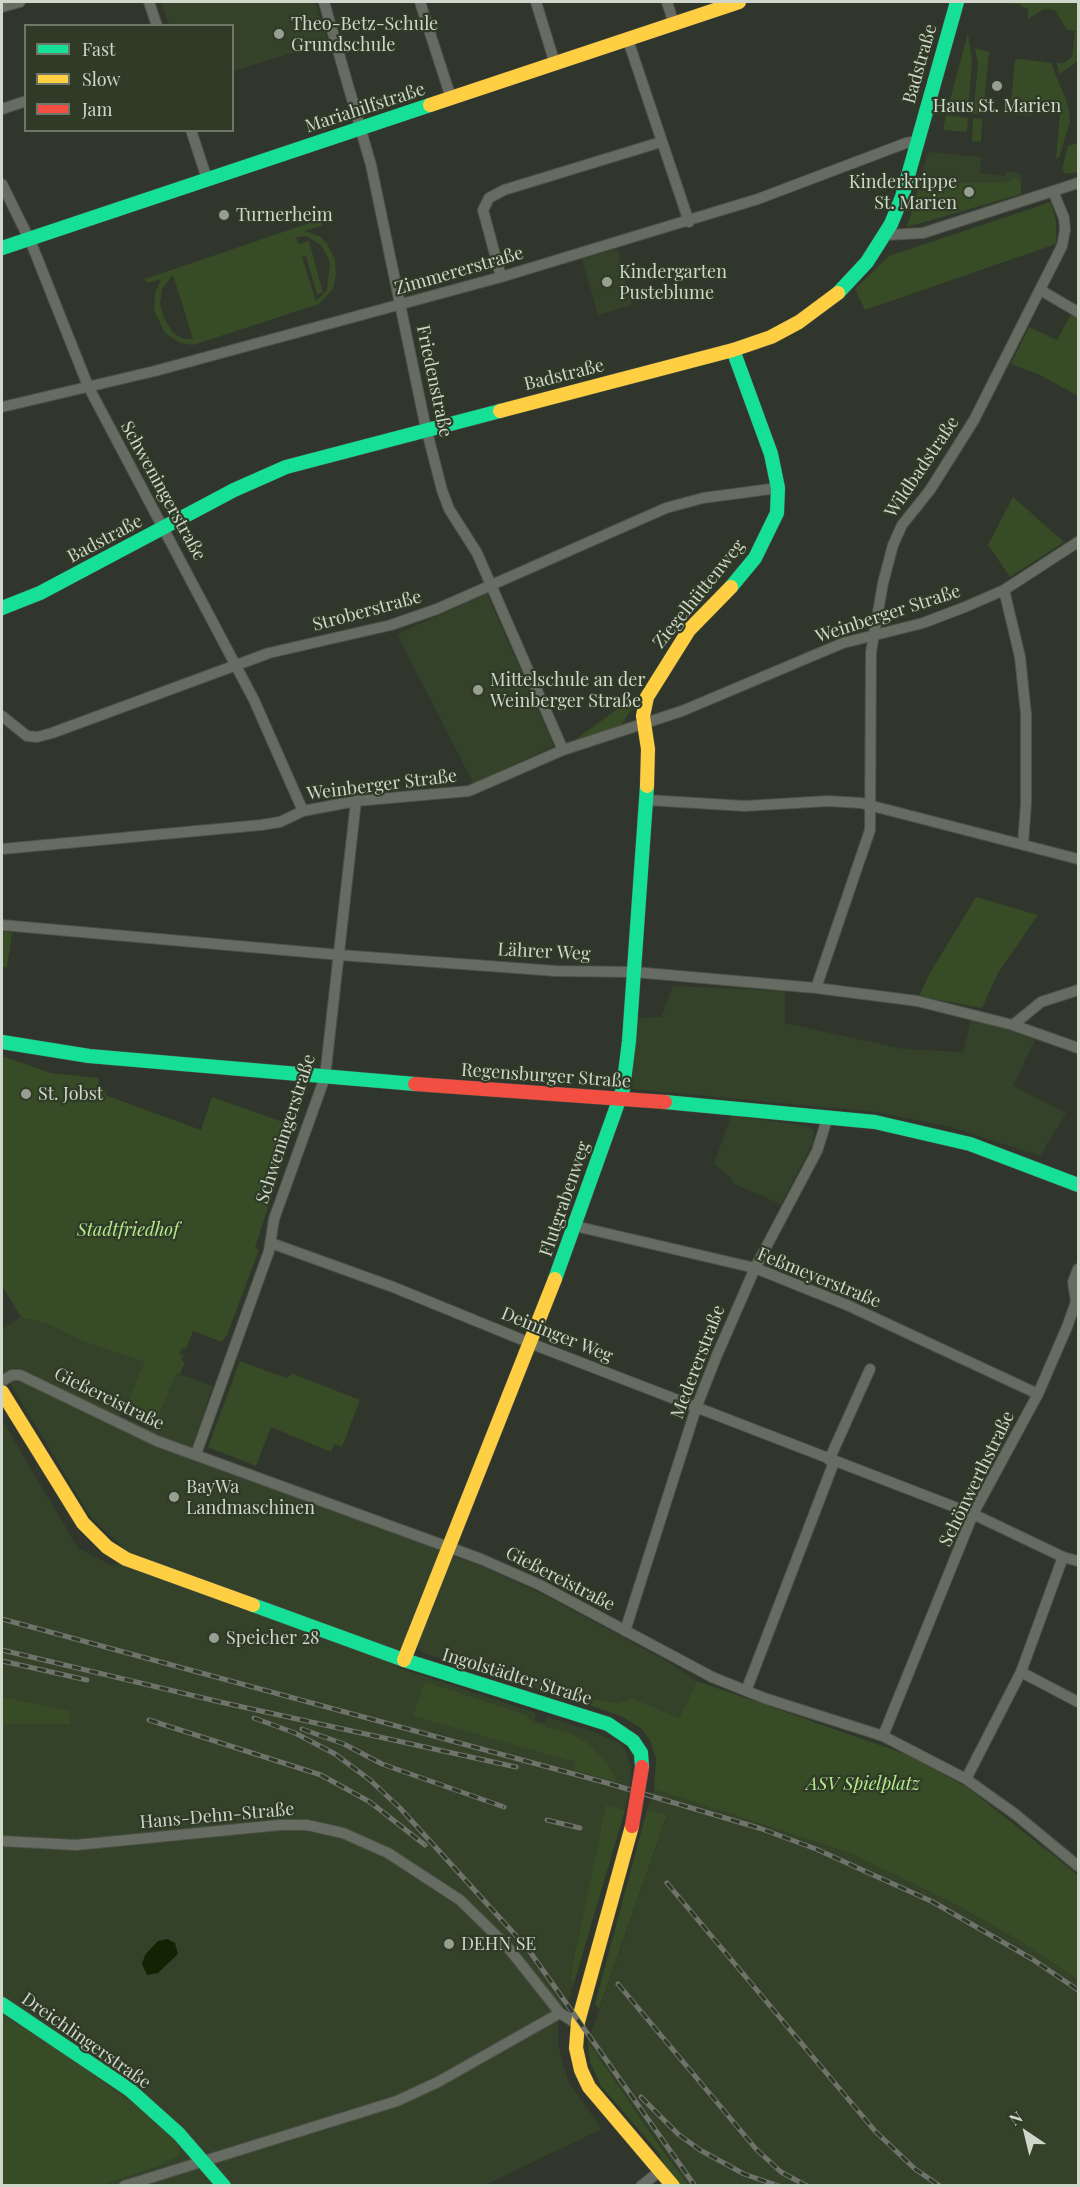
<!DOCTYPE html>
<meta charset="utf-8">
<style>
body{margin:0}
#map{position:relative;width:1080px;height:2187px;overflow:hidden;background:#30362b;font-family:"Playfair Display",serif}
canvas{display:block}
.frame{position:absolute;inset:0;border:3px solid #cfd6ca;pointer-events:none}
.legend{position:absolute;left:24px;top:24px;width:210px;height:108px;box-sizing:border-box;background:#2f3a27;border:2px solid #6f7868;margin:0;padding:8px 10px;list-style:none;font-size:18px;color:#cfd6ca}
.legend li{display:flex;align-items:center;gap:12px;height:30px}
.legend b{width:30px;border:2px solid #6f7868}
.north{position:absolute;left:996px;top:2103px;width:60px;height:60px;-webkit-text-stroke:4px #2f3a27;paint-order:stroke;rotate:325deg;font-size:16px;font-weight:700;line-height:24px;text-align:center;color:#cfd6ca}
.north::after{content:'';display:block;margin:auto;width:21px;height:27px;background:#cfd6ca;clip-path:polygon(50% 0,100% 100%,50% 72%,0 100%)}
</style>
<div id="map">
<canvas width="1080" height="2187"></canvas>
<div class="frame"></div>
<ul class="legend">
<li><b style="height:8px;background:#16e098"></b>Fast</li>
<li><b style="height:8px;background:#ffcf43"></b>Slow</li>
<li><b style="height:8px;background:#f24e42"></b>Jam</li>
</ul>
<div class="north">N</div>
</div>
<script>
const context = document.querySelector('canvas').getContext('2d');
context.lineJoin = 'round';
function fill(path, color) { context.fillStyle = color; context.fill(path, 'evenodd'); }
const shape = rows => new Path2D(rows.map(r => 'M' + r).join(''));
function stroke(path, color, width, dash) { context.strokeStyle = color; context.lineWidth = width; context.lineCap = dash ? 'butt' : 'round'; context.setLineDash(dash || []); context.stroke(path); }
function drawText(font, color, halo, rows, align = 'center') {
  context.font = font + ' "Playfair Display",serif'; context.lineWidth = 4.5; context.setLineDash([]); context.textBaseline = 'middle'; context.strokeStyle = halo; context.fillStyle = color; for (const [text, x, y, turn = 0] of rows) {
    context.save(); context.translate(x, y); context.rotate((+turn || 0) * Math.PI / 180); context.textAlign = isNaN(turn) ? turn : align; if (halo) context.strokeText(text, 0, 0); context.fillText(text, 0, 0); context.restore();
  }
}
fill(shape([
 [161,2,315,2,328,42,233,71,232,26,169,25],
 [928,152,981,157,980,173,1005,176,1006,171,1021,174,1021,194,907,227],
 [617,249,632,305,598,315,582,259],
 [487,594,554,746,473,783,397,634],
 [673,986,785,991,785,1023,903,1049,963,1052,971,1020,1010,1030,1035,1040,1013,1086,1066,1113,1040,1156,951,1127,877,1112,632,1089,636,1018,661,1017],
 [731,1116,807,1126,813,1130,813,1143,781,1204,734,1184,728,1175,714,1164],
 [21,1317,48,1324,80,1340,146,1362,120,1416,153,1430,176,1373,213,1386,188,1459,442,1551,396,1667,536,1713,535,1721,545,1723,547,1717,594,1732,619,1743,625,1750,631,1767,630,1787,625,1810,606,1806,570,1977,574,1983,569,2000,562,2005,558,2026,558,2045,568,2081,602,2129,485,2185,2,2185,2,1420,78,1548,115,1567,122,1546,92,1519,2,1370,2,1329],
 [450,1555,484,1567,548,1597,665,1660,697,1681,679,1718,632,1698,617,1703,587,1697,586,1704,423,1653,416,1647],
 [654,1789,850,1853,955,1904,1015,1938,1078,1980,1078,2185,688,2185,588,2042,667,1816,647,1810]
]), '#34422a');
fill(shape([
 [991,2,1078,2,1078,61,1059,74,1057,63,1064,63,1072,57,1075,31,1067,30,1055,10,1044,9,1028,19,1028,8,1021,7,1020,4],
 [968,33,972,61,968,113,947,111],
 [975,48,989,52,983,114,973,114,978,64],
 [1021,59,1051,63,1068,105,1070,121,1059,158,1056,158,1061,104,1033,101,1031,116,1014,114,1015,103,1011,101,1015,60],
 [946,115,968,118,967,132,943,130],
 [973,118,982,119,981,142,972,141],
 [1078,143,1078,172,1065,174,1062,169,1068,146],
 [1015,178,1021,182,1021,194,907,227,918,190,935,192,948,183,1002,183],
 [1051,202,1056,221,1056,244,865,310,855,289,889,256],
 [321,219,323,225,305,231,321,237,327,244,335,260,336,275,333,289,319,304,193,345,180,343,165,333,154,310,155,293,161,279,147,283,145,279],
 [306,236,321,245,330,262,327,290,316,301,302,257,306,256,317,294,323,293,309,241,299,244,296,237],
 [173,275,193,339,184,339,173,333,163,316,160,304,162,289],
 [1072,313,1078,318,1078,396,1040,375,1011,364,1029,327,1057,340],
 [1013,497,1064,542,1010,577,988,545],
 [634,697,637,702,620,726,572,742],
 [976,897,1038,915,998,973,982,1008,919,996,930,973],
 [2,931,12,933,7,968,2,966],
 [2,1056,51,1073,99,1078,98,1088,106,1090,105,1095,201,1130,212,1097,294,1126,255,1248,259,1250,227,1335,222,1342,193,1331,186,1349,182,1348,179,1354,184,1355,181,1360,185,1362,180,1374,176,1373,158,1418,126,1405,145,1362,80,1340,48,1324,21,1317,2,1286],
 [240,1361,286,1378,293,1374,360,1400,342,1447,334,1444,331,1452,271,1427,256,1466,208,1447],
 [697,1681,911,1756,968,1788,1078,1875,1078,1980,1015,1938,955,1904,850,1853,654,1789,656,1759,650,1740,642,1729,621,1716,586,1704,586,1697,617,1703,632,1698,679,1718],
 [425,1682,526,1715,533,1723,570,1734,588,1743,610,1767,617,1782,574,1770,575,1762,413,1716],
 [2,1697,70,1711,70,1724,2,1724],
 [606,1805,625,1810,574,1983,570,1978],
 [647,1810,667,1815,599,2009,595,2004],
 [2,2015,60,2051,147,2114,175,2140,180,2148,178,2156,161,2165,101,2185,2,2185],
 [588,2042,661,2148,688,2185,679,2185,664,2166,659,2153,601,2086,590,2062]
]), '#374b26');
fill(shape([
 [167,1939,175,1943,178,1954,158,1973,147,1975,142,1964,145,1955,158,1941]
]), '#122304');
const street = shape([
 [149,2,157,26],
 [324,2,371,165,425,424,442,490,449,509,477,553,563,750],
 [420,2,451,98],
 [536,2,555,64],
 [667,2,674,24],
 [2,7,20,2],
 [628,40,689,222],
 [2,109,26,101],
 [191,130,207,179],
 [2,184,32,245,88,386,254,700,303,811],
 [886,235,923,233,1078,183],
 [501,277,483,210,489,198,504,190,661,142],
 [1042,291,1078,312],
 [2,407,155,371,501,277,758,199,906,143,918,141],
 [1004,590,1020,657,1026,714,1026,804,1023,844],
 [2,716,27,736,37,737,52,733,269,653,391,625,437,609,666,508,703,498,778,488],
 [647,800,745,806,828,801,861,803,1078,859],
 [2,849,261,825,280,822,303,811,356,801,469,791,563,750,682,711,843,643,923,623,965,607,1004,590,1078,542],
 [2,925,340,955,556,971,634,972,816,988,917,1001,1013,1025,1078,1048],
 [816,988,870,830,871,652,883,583,893,545,902,525,930,490,974,420,1062,246,1065,230,1064,218,1053,191],
 [1013,1025,1041,1002,1078,990],
 [575,1226,755,1268,847,1305,1038,1394],
 [271,1243,393,1287,535,1345,973,1514,1063,1557,1078,1561],
 [2,1381,12,1375,20,1375,157,1441,481,1559,540,1585,712,1677,764,1698,883,1736,966,1779,1015,1814,1078,1866],
 [196,1454,269,1251,274,1219,325,1077,356,801],
 [829,1460,870,1369],
 [625,1631,696,1408,717,1355,755,1268,817,1151,828,1116],
 [1021,1672,1078,1702],
 [746,1691,834,1462],
 [883,1736,973,1514,1038,1394,1067,1327,1076,1302,1073,1282,1078,1269],
 [966,1779,1021,1672,1063,1557],
 [2,1841,76,1845,280,1825,307,1825,343,1833,388,1853,460,1900,506,1945,560,2013,577,2024],
 [124,2186,397,2101,438,2082,560,2013],
 [641,2186,660,2171]
]);
const fast = shape([
 [2,248,430,105],
 [838,293,867,262,891,224,902,197,957,2],
 [731,587,755,558,777,513,778,488,771,454,733,350],
 [2,608,40,593,234,490,286,467,500,411],
 [2,1042,89,1056,415,1084],
 [665,1102,875,1122,970,1144,1078,1185],
 [555,1279,623,1089,629,1041,647,786],
 [253,1605,404,1660,608,1724,633,1741,641,1753,642,1767],
 [2,2004,130,2090,179,2134,224,2186]
]);
const slow = shape([
 [430,105,739,2],
 [500,411,733,350,771,337,799,322,838,293],
 [647,786,648,749,643,716,647,697,689,630,731,587],
 [2,1392,83,1523,107,1547,126,1559,253,1605],
 [404,1660,555,1279],
 [632,1826,578,2022,576,2048,581,2070,589,2087,673,2186]
]);
const jam = shape([
 [415,1084,665,1102]
]);
stroke(street, '#4c5148', 12);
stroke(fast, '#4c5148', 15);
stroke(slow, '#4c5148', 15);
stroke(jam, '#4c5148', 15);
stroke(street, '#666c62', 10);
stroke(fast, '#16e098', 14);
stroke(slow, '#ffcf43', 14);
stroke(jam, '#f24e42', 14);
const rail = shape([
 [2,1619,607,1783,759,1828,816,1849,933,1902,1032,1959,1078,1990],
 [2,1650,220,1702,516,1767],
 [2,1661,87,1680],
 [254,1718,295,1733,335,1754,370,1780,400,1808,528,1949,695,2186],
 [149,1720,321,1775,370,1802,425,1845],
 [302,1729,344,1744,382,1764,504,1807],
 [547,1820,580,1828],
 [667,1883,875,2131,915,2169,940,2186],
 [618,1984,756,2149,781,2172,807,2186],
 [641,2097,678,2134,700,2150,744,2174,779,2186]
]);
stroke(rail, '#6f736b', 5);
stroke(rail, '#2f3a27', 3, [9]);
const jamBridge = shape([
 [632,1826,642,1767]
]);
stroke(jamBridge, '#4c5148', 15, []);
stroke(jamBridge, '#f24e42', 14);
for (const [x, y, r, color] of [
 [279,34,6,"#979e92"],
 [997,86,6,"#979e92"],
 [969,192,6,"#979e92"],
 [224,215,6,"#979e92"],
 [607,282,6,"#979e92"],
 [478,690,6,"#979e92"],
 [26,1094,6,"#979e92"],
 [174,1497,6,"#979e92"],
 [214,1638,6,"#979e92"],
 [449,1944,6,"#979e92"]
]) { const dot = new Path2D(); dot.arc(x, y, r, 0, 2 * Math.PI); context.fillStyle = color; context.fill(dot); stroke(dot, '#2f3a27', 2); }
drawText('18px', '#cfd6ca', '#2f3a27', [
 ["Theo-Betz-Schule",291,24],
 ["Grundschule",291,45],
 ["Haus St. Marien",997,106,"center"],
 ["Kinderkrippe",957,182,"right"],
 ["St. Marien",957,203,"right"],
 ["Turnerheim",236,215],
 ["Kindergarten",619,272],
 ["Pusteblume",619,293],
 ["Mittelschule an der",490,680],
 ["Weinberger Straße",490,701],
 ["St. Jobst",38,1094],
 ["BayWa",186,1487],
 ["Landmaschinen",186,1508],
 ["Speicher 28",226,1638],
 ["DEHN SE",461,1944]
], 'left');
drawText('18px', '#cfd6ca', '#2f3a27', [
 ["Badstraße",920,64,-74],
 ["Mariahilfstraße",365,108,-18],
 ["Zimmererstraße",459,271,-16],
 ["Badstraße",564,375,-14],
 ["Friedenstraße",434,381,78],
 ["Wildbadstraße",922,467,-56],
 ["Schweningerstraße",163,491,61],
 ["Badstraße",105,539,-28],
 ["Ziegelhüttenweg",699,594,-51],
 ["Stroberstraße",367,611,-15],
 ["Weinberger Straße",888,614,-18],
 ["Weinberger Straße",382,785,-7],
 ["Lährer Weg",544,952,3],
 ["Regensburger Straße",546,1076,4],
 ["Schweningerstraße",286,1129,-72],
 ["Flutgrabenweg",565,1199,-71],
 ["Feßmeyerstraße",819,1278,22],
 ["Deininger Weg",557,1335,22],
 ["Medererstraße",698,1362,-69],
 ["Gießereistraße",109,1399,26],
 ["Schönwerthstraße",977,1479,-64],
 ["Gießereistraße",560,1579,27],
 ["Ingolstädter Straße",517,1677,17],
 ["Hans-Dehn-Straße",217,1816,-5],
 ["Dreichlingerstraße",86,2041,35]
]);
drawText('italic 18px', '#b6eb8b', '#2f3a27', [
 ["Stadtfriedhof",128,1230],
 ["ASV Spielplatz",863,1784]
]);
</script>
